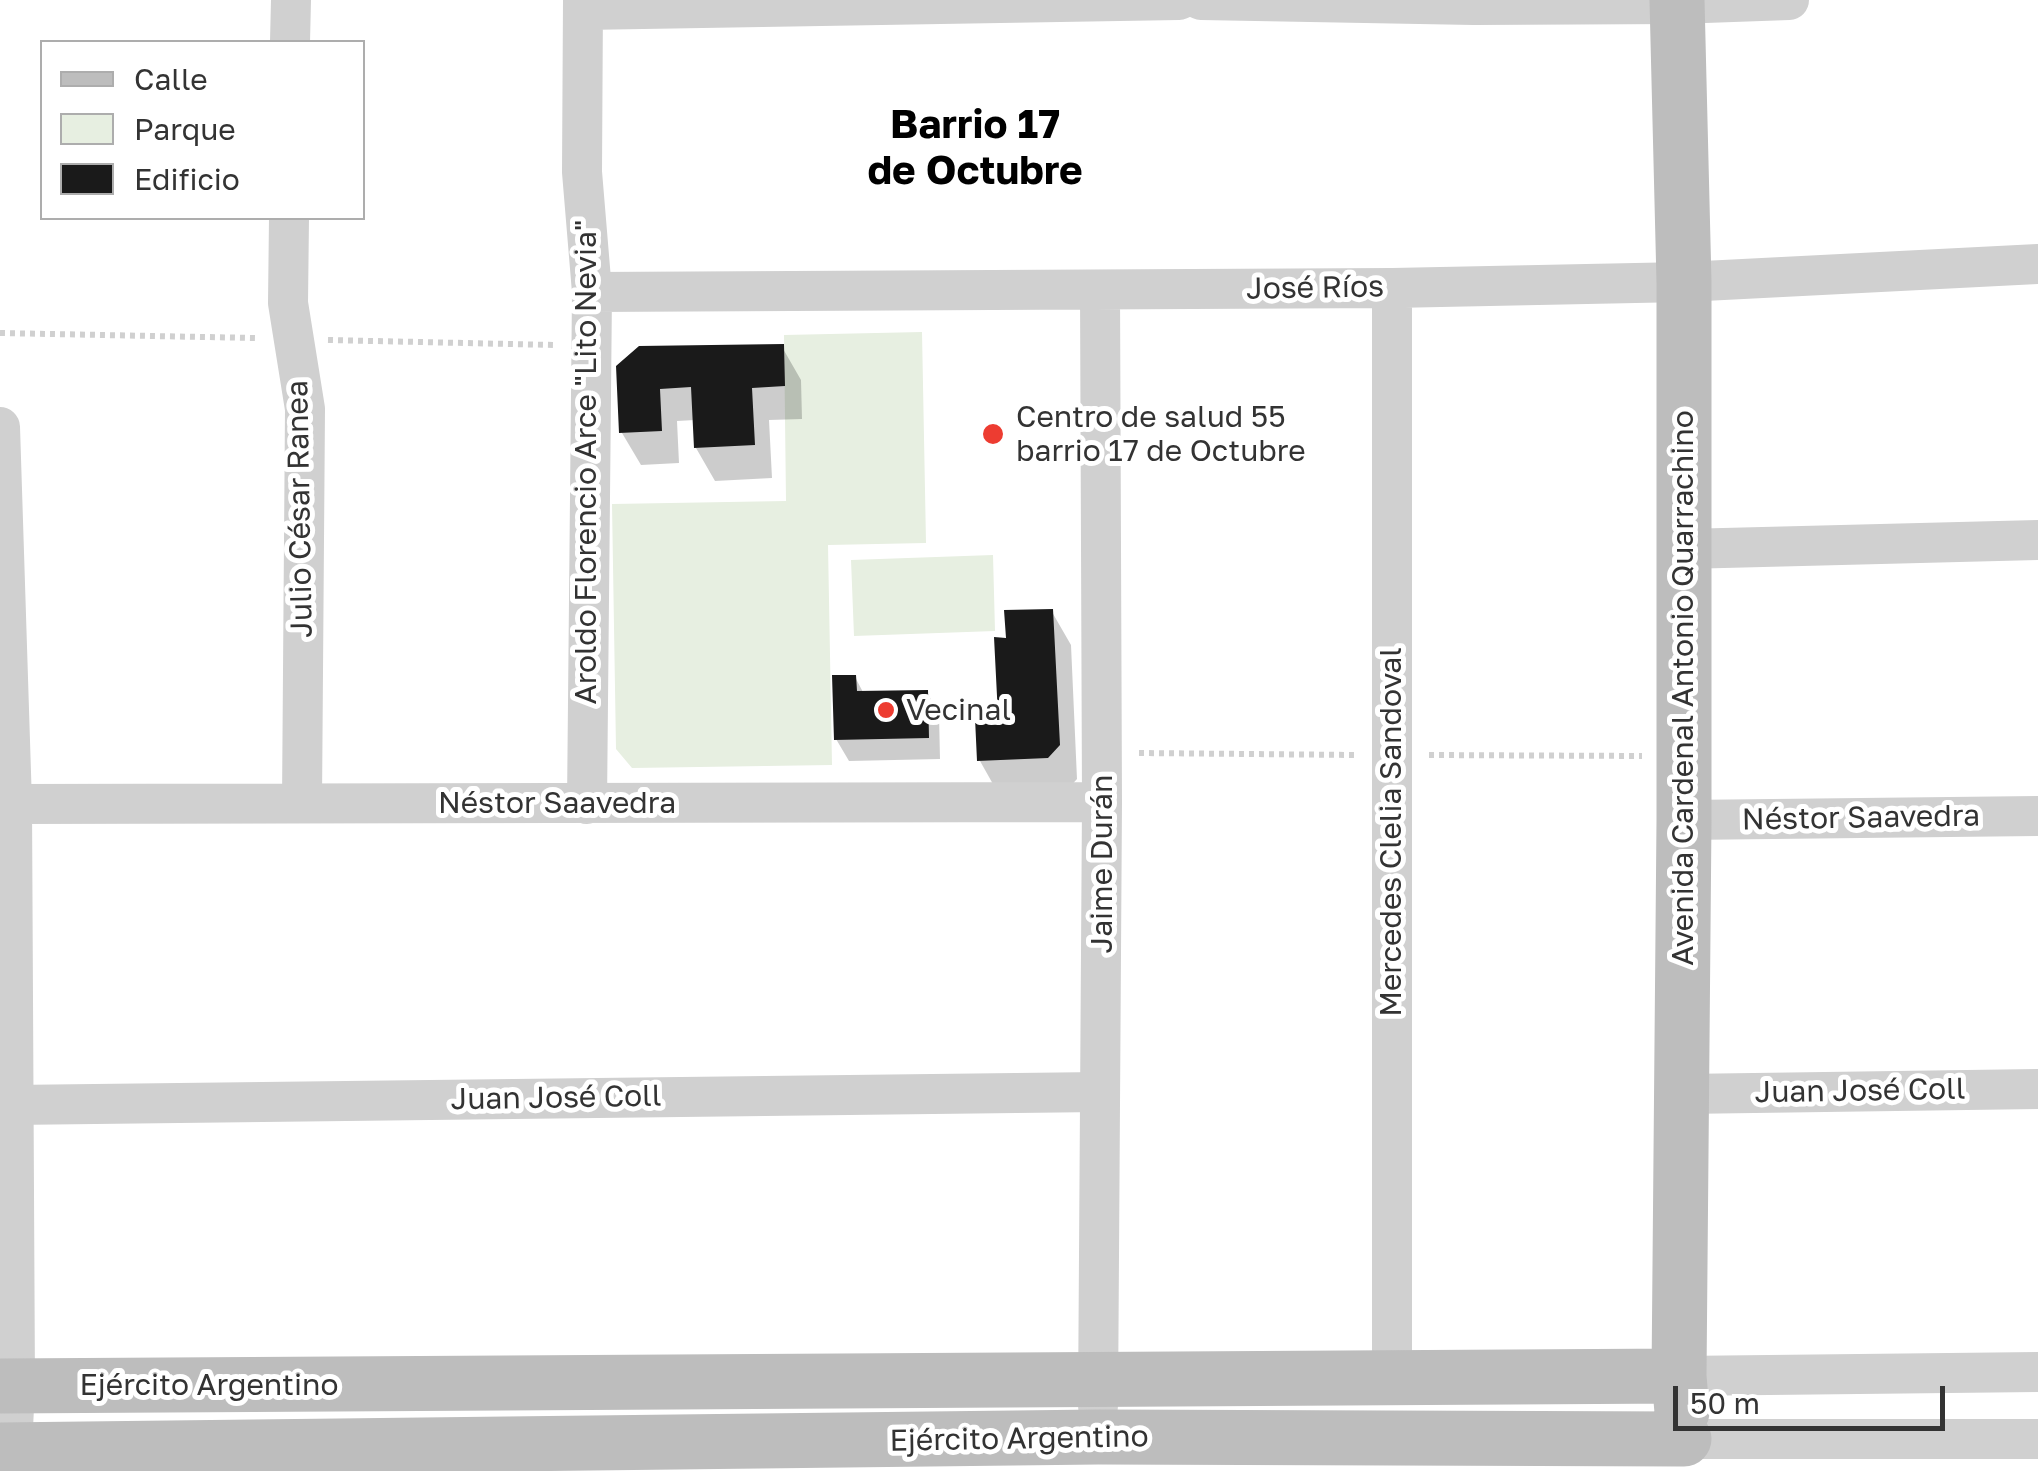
<!DOCTYPE html>
<meta charset="utf-8">
<style>
body{margin:0}
#map{position:relative;width:2038px;height:1471px;overflow:hidden;background:#fff;font-family:"Golos Text",sans-serif}
canvas{display:block}
.legend{position:absolute;left:40px;top:40px;width:325px;height:180px;box-sizing:border-box;background:#fff;border:2px solid #adadad;margin:0;padding:12px 18px;list-style:none;font-size:30px;color:#333}
.legend li{display:flex;align-items:center;gap:20px;height:50px}
.legend b{width:50px;border:2px solid #adadad}
.scale{position:absolute;left:1673px;top:1386px;width:272px;height:45px;box-sizing:border-box;border:5px solid #333;border-top:0;padding-left:12px;font-size:30px;line-height:35px;white-space:nowrap;color:#333;-webkit-text-stroke:8px #fff;paint-order:stroke}
</style>
<div id="map">
<canvas width="2038" height="1471"></canvas>
<ul class="legend">
<li><b style="height:12px;background:#bdbdbd"></b>Calle</li>
<li><b style="height:28px;background:#e7efe1"></b>Parque</li>
<li><b style="height:28px;background:#1a1a1a"></b>Edificio</li>
</ul>
<div class="scale">50 m</div>
</div>
<script>
const context = document.querySelector('canvas').getContext('2d');
context.lineJoin = 'round';
function fill(path, color) { context.fillStyle = color; context.fill(path, 'evenodd'); }
const shape = rows => new Path2D(rows.map(r => 'M' + r).join(''));
function stroke(path, color, width, dash) { context.strokeStyle = color; context.lineWidth = width; context.lineCap = dash ? 'butt' : 'round'; context.setLineDash(dash || []); context.stroke(path); }
function drawText(font, color, halo, rows, align = 'center') {
  context.font = font + ' "Golos Text",sans-serif'; context.lineWidth = 10; context.setLineDash([]); context.textBaseline = 'middle'; context.strokeStyle = halo; context.fillStyle = color; for (const [text, x, y, turn = 0] of rows) {
    context.save(); context.translate(x, y); context.rotate((+turn || 0) * Math.PI / 180); context.textAlign = isNaN(turn) ? turn : align; if (halo) context.strokeText(text, 0, 0); context.fillText(text, 0, 0); context.restore();
  }
}
fill(shape([
 [922,332,926,543,828,545,832,765,632,768,616,749,612,504,786,501,784,335],
 [993,555,995,631,854,636,851,560]
]), '#e7efe1');
fill(shape([
 [782,347,801,380,802,419,769,420,772,478,715,481,696,448,695,420,677,421,679,463,641,465,622,433,619,367],
 [1052,612,1071,645,1077,779,1067,790,998,793,980,761,1000,718,1009,641],
 [855,677,864,694,927,692,939,714,940,759,849,761,836,739]
]), '#0003');
fill(shape([
 [784,344,785,386,752,388,755,445,694,448,691,387,660,389,662,431,619,433,616,366,639,346],
 [1053,609,1060,745,1048,758,977,761,975,718,998,716,994,637,1006,638,1004,610],
 [832,675,856,675,857,691,928,690,929,738,834,740]
]), '#1a1a1a');
stroke(shape([
 [0,333,255,338],
 [328,340,555,345],
 [1139,753,1357,755],
 [1429,755,1642,756]
]), '#d0d0d0', 6, [5, 5]);
stroke(shape([
 [583,0,582,172,592,292,587,804],
 [1201,0,1474,5,1677,4,1789,0],
 [583,10,1179,0],
 [290,42,291,0],
 [289,218,288,303,305,409,302,802],
 [592,292,1392,288,1684,282,2038,264],
 [0,427,12,804,15,1386,11,1471],
 [1684,549,2038,540],
 [12,804,1102,802],
 [1684,820,2038,816],
 [1683,1094,2038,1089],
 [11,1105,1100,1092],
 [1392,1376,1392,288],
 [1679,1376,2038,1372],
 [1098,1406,1102,802,1100,290],
 [1684,1439,2038,1439]
]), '#d0d0d0', 40);
stroke(shape([
 [1677,0,1684,282,1684,820,1679,1376,1682,1412],
 [0,1386,1679,1376],
 [0,1450,1098,1437,1684,1439]
]), '#bdbdbd', 55);
for (const [x, y, r, color] of [
 [993,434,12,"#ed3c31"],
 [886,710,10,"#ed3c31"]
]) { const dot = new Path2D(); dot.arc(x, y, r, 0, 2 * Math.PI); context.fillStyle = color; context.fill(dot); stroke(dot, '#fff', 4); }
drawText('30px', '#333', '#fff', [
 ["José Ríos",1315,288,-1],
 ["Aroldo Florencio Arce \"Lito Nevia\"",586,462,-90],
 ["Julio César Ranea",300,509,-91],
 ["Avenida Cardenal Antonio Quarrachino",1683,688,-90],
 ["Néstor Saavedra",557,803],
 ["Néstor Saavedra",1861,818,-1],
 ["Mercedes Clelia Sandoval",1391,832,-90],
 ["Jaime Durán",1102,864,-90],
 ["Juan José Coll",1860,1091,-1],
 ["Juan José Coll",556,1098,-1],
 ["Ejército Argentino",209,1385],
 ["Ejército Argentino",1019,1439,-1]
]);
drawText('30px', '#333', '#fff', [
 ["Centro de salud 55",1016,417],
 ["barrio 17 de Octubre",1016,451],
 ["Vecinal",906,710]
], 'left');
drawText('bold 40px', '#000', '#fff', [
 ["Barrio 17",975,125],
 ["de Octubre",975,171]
]);
</script>
